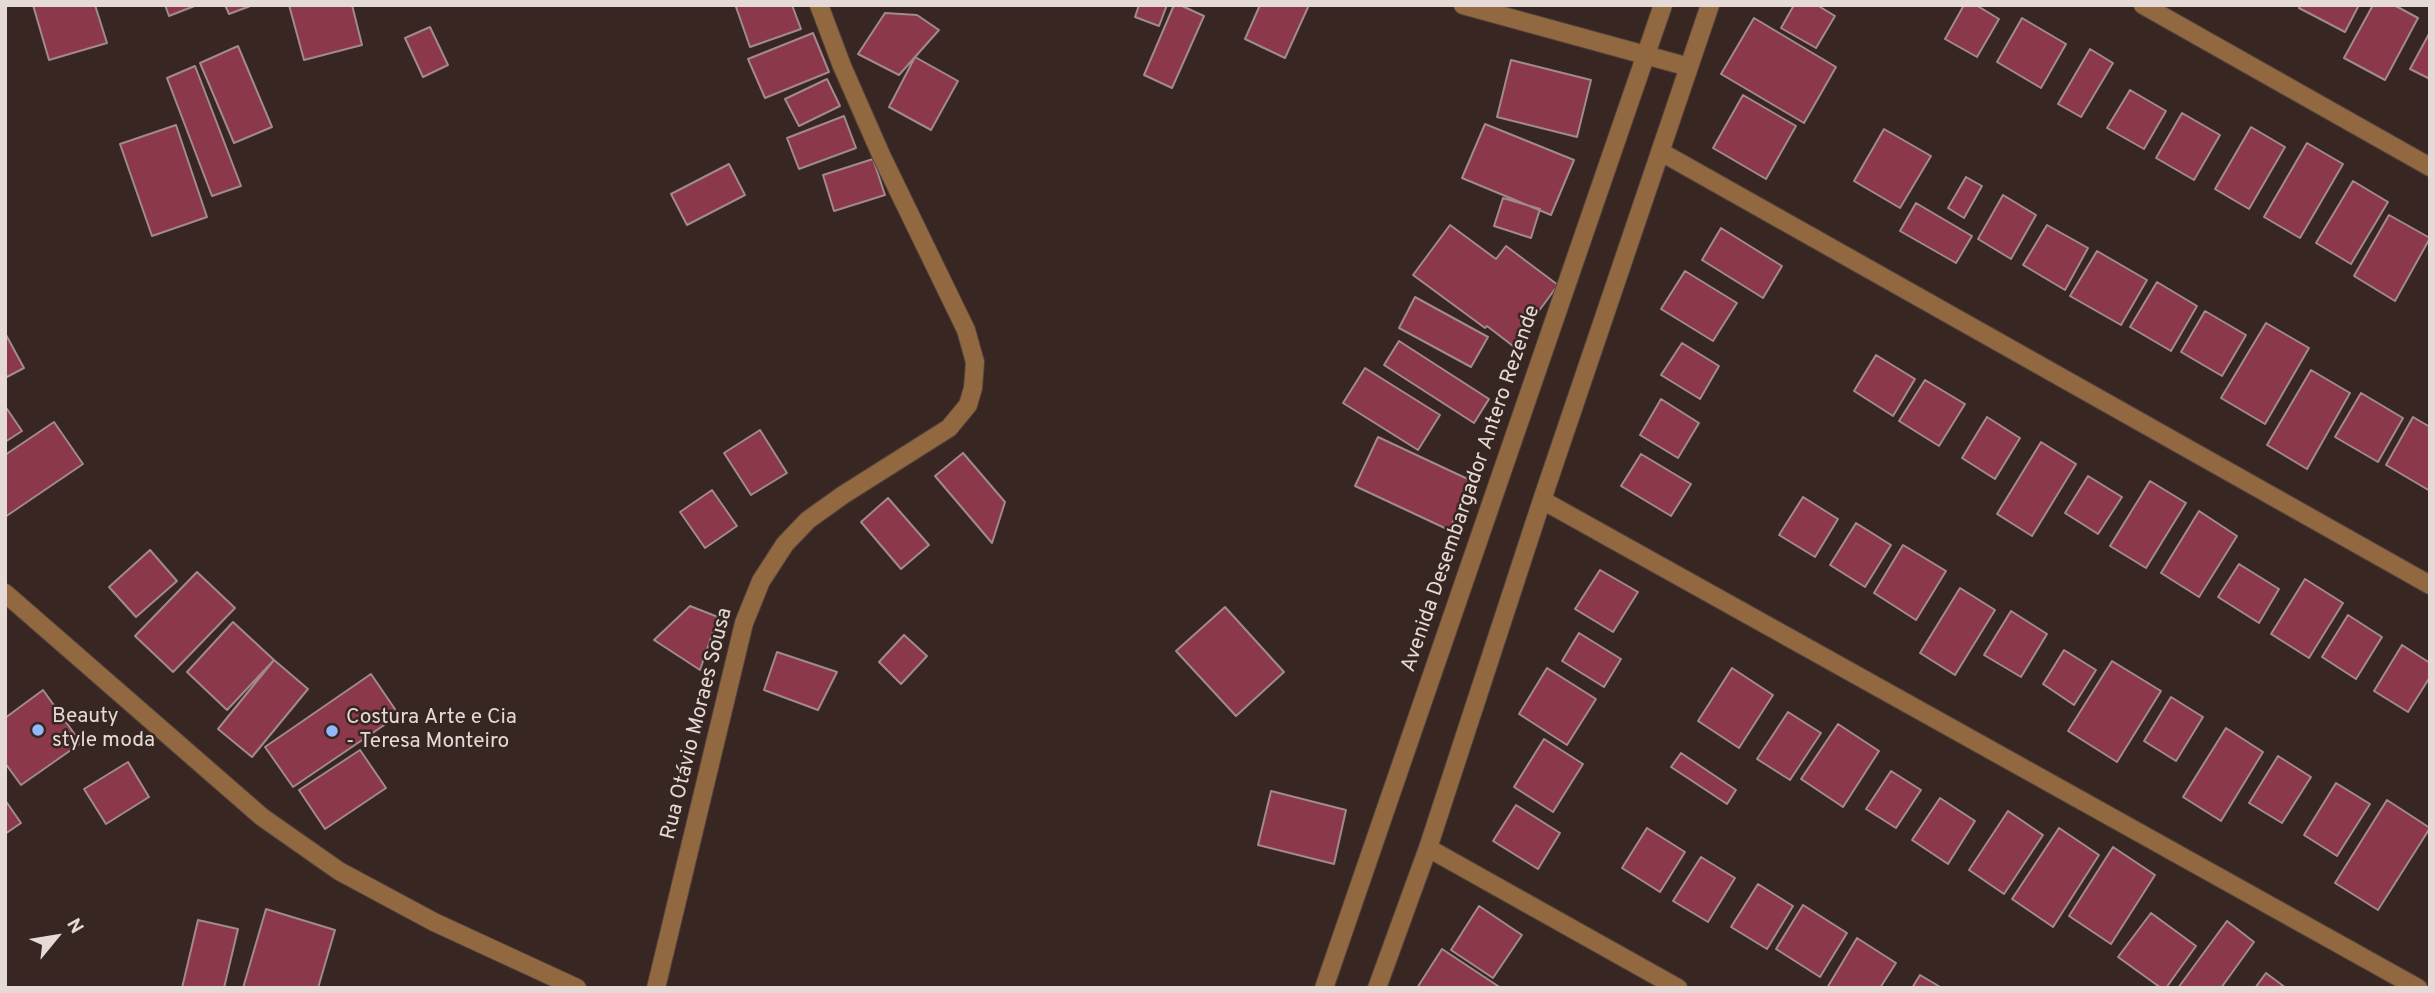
<!DOCTYPE html>
<meta charset="utf-8">
<style>
body{margin:0}
#map{position:relative;width:2435px;height:993px;overflow:hidden;background:#372621;font-family:Overpass,sans-serif}
canvas{display:block}
.frame{position:absolute;inset:0;border:7px solid #e6dad6;pointer-events:none}
.north{position:absolute;left:21px;top:902px;width:70px;height:70px;-webkit-text-stroke:5px #372621;paint-order:stroke;rotate:60deg;font-size:19px;font-weight:700;line-height:28px;text-align:center;color:#e6dad6}
.north::after{content:'';display:block;margin:auto;width:24px;height:32px;background:#e6dad6;clip-path:polygon(50% 0,100% 100%,50% 72%,0 100%)}
</style>
<div id="map">
<canvas width="2435" height="993"></canvas>
<div class="frame"></div>
<div class="north">N</div>
</div>
<script>
const context = document.querySelector('canvas').getContext('2d');
context.lineJoin = 'round';
function fill(path, color) { context.fillStyle = color; context.fill(path, 'evenodd'); }
const shape = rows => new Path2D(rows.map(r => 'M' + r).join(''));
function stroke(path, color, width, dash) { context.strokeStyle = color; context.lineWidth = width; context.lineCap = dash ? 'butt' : 'round'; context.setLineDash(dash || []); context.stroke(path); }
function drawText(font, color, halo, rows, align = 'center') {
  context.font = font + ' Overpass,sans-serif'; context.lineWidth = 5; context.setLineDash([]); context.textBaseline = 'middle'; context.strokeStyle = halo; context.fillStyle = color; for (const [text, x, y, turn = 0] of rows) {
    context.save(); context.translate(x, y); context.rotate((+turn || 0) * Math.PI / 180); context.textAlign = isNaN(turn) ? turn : align; if (halo) context.strokeText(text, 0, 0); context.fillText(text, 0, 0); context.restore();
  }
}
const building = shape([
 [33,5,95,5,107,43,49,60,33,5],
 [165,5,197,5,169,16,165,5],
 [225,5,253,5,229,14,225,5],
 [289,5,352,5,362,45,304,60,289,5],
 [740,5,792,5,801,29,750,47,736,7,740,5],
 [1139,5,1167,5,1159,26,1135,17,1139,5],
 [1174,5,1180,5,1204,16,1172,88,1144,75,1174,5],
 [1260,5,1309,5,1285,58,1245,39,1260,5],
 [1794,5,1817,5,1835,16,1816,48,1781,28,1794,5],
 [1964,5,1976,5,1999,19,1977,57,1945,39,1964,5],
 [2301,5,2359,5,2345,32,2299,8,2301,5],
 [2373,5,2394,5,2418,18,2385,80,2344,58,2373,5],
 [885,13,917,15,939,30,899,75,858,54,885,13],
 [1754,18,1836,67,1804,123,1721,74,1754,18],
 [2022,18,2066,44,2041,88,1997,62,2022,18],
 [430,27,448,65,423,77,405,38,430,27],
 [2430,32,2430,79,2410,69,2430,32],
 [813,33,829,72,765,98,748,59,813,33],
 [238,46,272,127,234,143,200,63,238,46],
 [2090,49,2113,63,2081,117,2058,104,2090,49],
 [915,57,958,81,931,130,889,107,915,57],
 [1511,60,1591,80,1577,137,1497,117,1511,60],
 [195,66,241,186,212,196,167,78,195,66],
 [827,79,840,106,799,126,785,99,827,79],
 [2130,90,2166,111,2144,149,2107,128,2130,90],
 [1743,95,1796,126,1766,179,1713,148,1743,95],
 [2182,113,2220,135,2194,180,2156,158,2182,113],
 [844,116,856,148,799,169,787,138,844,116],
 [1485,124,1574,160,1551,215,1462,178,1485,124],
 [176,125,207,217,152,236,120,144,176,125],
 [2251,127,2285,147,2249,209,2215,189,2251,127],
 [1884,129,1931,156,1900,208,1854,181,1884,129],
 [2307,143,2343,164,2300,238,2264,217,2307,143],
 [873,159,885,195,834,211,823,175,873,159],
 [729,164,745,195,687,225,671,194,729,164],
 [1966,177,1982,186,1964,218,1948,208,1966,177],
 [2353,181,2388,202,2351,264,2316,243,2353,181],
 [2003,195,2036,215,2011,259,1978,239,2003,195],
 [1503,198,1540,209,1531,238,1494,226,1503,198],
 [1916,203,1972,236,1956,263,1900,231,1916,203],
 [2389,215,2430,238,2395,301,2354,276,2389,215],
 [1450,225,1496,259,1506,246,1558,285,1513,346,1487,326,1485,328,1413,275,1450,225],
 [2047,225,2088,248,2065,290,2023,265,2047,225],
 [1721,228,1782,266,1763,298,1702,260,1721,228],
 [2097,251,2147,280,2121,325,2070,296,2097,251],
 [1685,271,1737,303,1713,341,1661,309,1685,271],
 [2157,282,2197,306,2171,351,2130,327,2157,282],
 [1415,297,1488,337,1471,367,1399,328,1415,297],
 [2205,311,2246,335,2222,376,2181,352,2205,311],
 [2266,323,2309,348,2265,424,2221,398,2266,323],
 [5,333,24,368,5,378,5,333],
 [1399,341,1489,399,1474,423,1384,365,1399,341],
 [1682,343,1719,366,1700,399,1661,375,1682,343],
 [1876,355,1915,379,1893,416,1854,391,1876,355],
 [1365,368,1440,415,1418,450,1343,403,1365,368],
 [2311,370,2350,393,2307,469,2267,445,2311,370],
 [1925,380,1965,404,1939,446,1899,421,1925,380],
 [2361,393,2403,418,2378,462,2335,437,2361,393],
 [1661,399,1699,423,1678,458,1640,435,1661,399],
 [5,406,22,431,5,442,5,406],
 [1987,417,2020,438,1995,479,1962,458,1987,417],
 [2413,417,2430,427,2430,491,2386,465,2413,417],
 [54,422,83,464,5,517,5,455,54,422],
 [760,430,787,473,751,495,724,453,760,430],
 [1378,437,1472,481,1449,530,1355,486,1378,437],
 [2041,442,2076,464,2032,536,1997,514,2041,442],
 [963,453,1005,502,992,543,935,476,963,453],
 [1641,454,1691,484,1671,516,1621,486,1641,454],
 [2088,476,2122,497,2098,534,2065,513,2088,476],
 [2150,481,2186,503,2146,568,2110,546,2150,481],
 [712,490,737,526,705,548,680,512,712,490],
 [1803,497,1838,519,1815,557,1779,535,1803,497],
 [888,498,929,545,901,569,861,522,888,498],
 [2199,511,2237,536,2199,597,2161,573,2199,511],
 [1856,523,1891,545,1865,587,1830,565,1856,523],
 [1903,545,1946,571,1916,620,1874,593,1903,545],
 [150,550,177,581,136,617,109,587,150,550],
 [2239,564,2279,589,2259,623,2218,597,2239,564],
 [1600,570,1638,592,1613,632,1575,609,1600,570],
 [197,572,235,608,173,672,135,636,197,572],
 [2305,579,2343,603,2309,658,2271,634,2305,579],
 [1960,588,1995,610,1955,675,1920,653,1960,588],
 [690,606,718,617,700,670,654,640,690,606],
 [1225,607,1284,672,1236,716,1176,651,1225,607],
 [2011,611,2047,634,2021,677,1984,655,2011,611],
 [2348,615,2382,637,2356,679,2322,657,2348,615],
 [233,622,274,660,227,710,187,672,233,622],
 [1579,633,1621,659,1604,687,1562,661,1579,633],
 [904,635,927,656,901,684,879,662,904,635],
 [2402,645,2430,663,2430,677,2408,712,2374,691,2402,645],
 [2064,650,2096,670,2074,705,2043,684,2064,650],
 [777,652,837,672,818,710,764,690,777,652],
 [274,660,308,689,252,757,218,729,274,660],
 [2112,661,2161,691,2117,762,2068,731,2112,661],
 [1547,668,1596,699,1567,745,1519,714,1547,668],
 [1732,668,1773,695,1739,748,1698,721,1732,668],
 [371,674,399,715,293,787,265,747,371,674],
 [43,690,81,743,21,785,5,763,5,718,43,690],
 [2171,697,2203,717,2176,761,2144,741,2171,697],
 [1788,712,1821,733,1790,780,1757,759,1788,712],
 [1838,724,1879,751,1843,807,1801,779,1838,724],
 [2226,728,2263,752,2221,821,2183,797,2226,728],
 [1544,739,1583,764,1553,812,1514,787,1544,739],
 [360,750,386,788,325,829,299,790,360,750],
 [1681,753,1736,790,1727,804,1671,767,1681,753],
 [2278,756,2311,777,2282,823,2249,803,2278,756],
 [128,762,149,797,106,824,84,789,128,762],
 [1891,771,1921,790,1896,828,1866,809,1891,771],
 [2336,783,2370,804,2337,856,2304,835,2336,783],
 [1271,791,1346,810,1334,864,1258,845,1271,791],
 [1940,798,1975,821,1948,864,1912,840,1940,798],
 [5,800,21,823,5,834,5,800],
 [2387,800,2430,828,2378,910,2335,883,2387,800],
 [1516,805,1560,833,1538,869,1493,841,1516,805],
 [2008,811,2043,835,2004,894,1969,870,2008,811],
 [1647,828,1685,852,1660,892,1622,868,1647,828],
 [2059,828,2099,855,2053,927,2012,899,2059,828],
 [2113,847,2155,875,2111,944,2069,916,2113,847],
 [1701,857,1735,878,1708,922,1673,901,1701,857],
 [1758,884,1793,906,1767,949,1731,927,1758,884],
 [1803,905,1847,933,1820,977,1776,949,1803,905],
 [1479,906,1522,935,1493,978,1451,950,1479,906],
 [266,909,335,930,318,988,243,988,266,909],
 [2151,913,2196,946,2166,988,2161,988,2118,957,2151,913],
 [198,920,238,929,224,988,182,988,198,920],
 [2227,921,2254,942,2221,988,2178,988,2227,921],
 [1857,938,1896,963,1880,988,1827,988,1857,938],
 [1442,949,1501,988,1417,988,1442,949],
 [2266,973,2286,988,2255,988,2266,973],
 [1920,975,1942,988,1912,988,1920,975]
]);
fill(building, '#8b394a');
stroke(building, '#a18a8d', 2);
const minor = shape([
 [1463,5,1689,67],
 [2143,5,2430,167],
 [1661,152,2430,585],
 [1542,500,2418,988],
 [5,593,262,817,339,871,434,922,577,988],
 [1428,848,1678,988],
 [656,988,744,623,761,581,785,544,808,520,843,495,949,428,968,405,973,388,975,362,966,330,882,157,842,66,819,5],
 [1324,988,1663,5],
 [1377,988,1428,848,1542,500,1710,5]
]);
stroke(minor, '#53433e', 20);
stroke(minor, '#926840', 18);
for (const [x, y, r, color] of [
 [38,730,7,"#93b7fd"],
 [332,731,7,"#93b7fd"]
]) { const dot = new Path2D(); dot.arc(x, y, r, 0, 2 * Math.PI); context.fillStyle = color; context.fill(dot); stroke(dot, '#372621', 2.5); }
drawText('21px', '#e6dad6', '#372621', [
 ["Avenida Desembargador Antero Rezende",1472,489,-71],
 ["Rua Otávio Moraes Sousa",698,724,-76]
]);
drawText('21px', '#e6dad6', '#372621', [
 ["Beauty",52,718],
 ["style moda",52,742],
 ["Costura Arte e Cia",346,719],
 ["- Teresa Monteiro",346,743]
], 'left');
</script>
